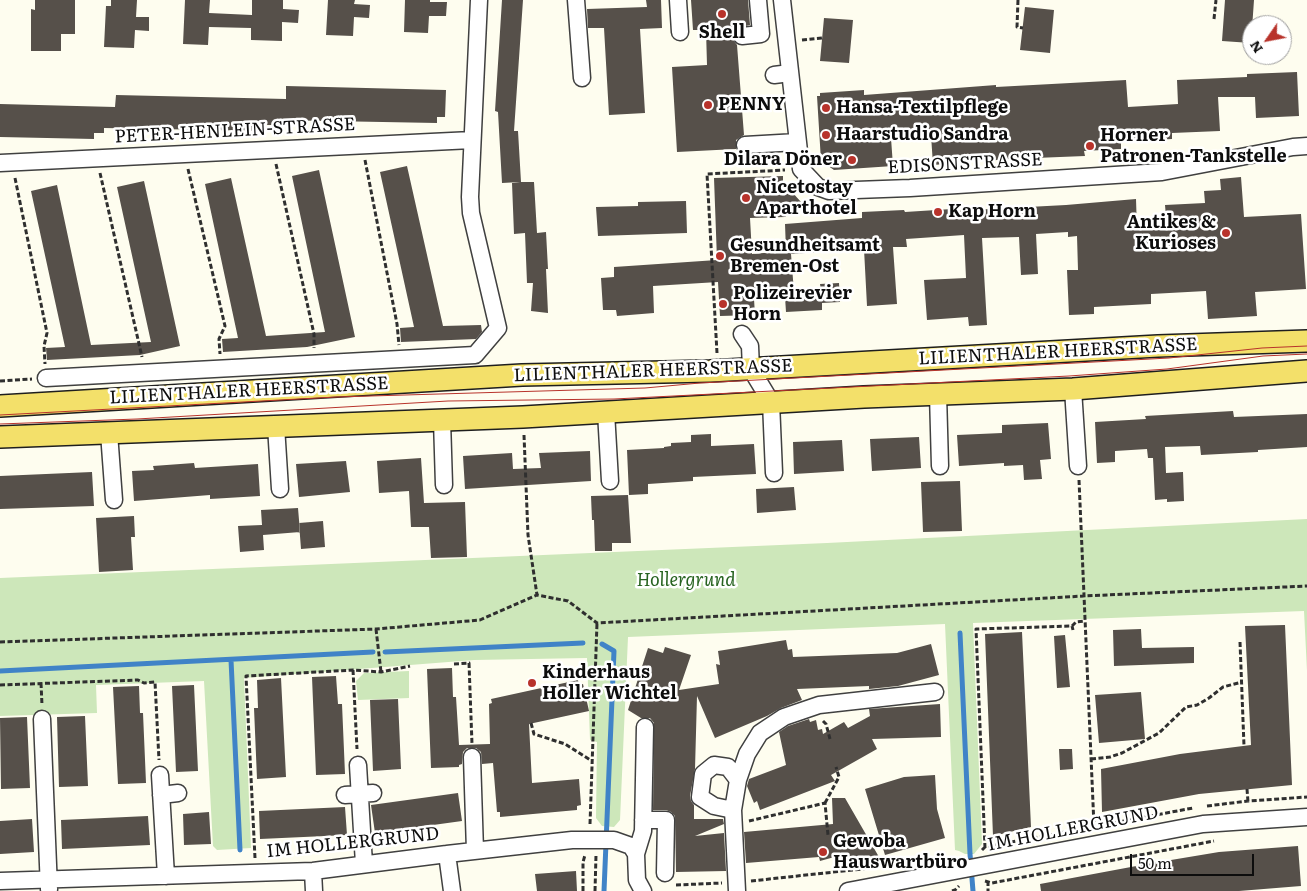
<!DOCTYPE html>
<meta charset="utf-8">
<style>
body{margin:0}
#map{position:relative;width:1307px;height:891px;overflow:hidden;background:#fefdef;font-family:Literata,serif}
canvas{display:block}
.north{position:absolute;left:1242px;top:15px;width:50px;height:50px;box-sizing:border-box;background:#fff;border:1px solid #9e9e9e;border-radius:50%;rotate:237deg;font-size:14px;font-weight:700;line-height:20px;text-align:center;color:#0d0d0d}
.north::after{content:'';display:block;margin:auto;width:18px;height:22px;background:#b8332b;clip-path:polygon(50% 0,100% 100%,50% 72%,0 100%)}
.scale{position:absolute;left:1130px;top:854px;width:124px;height:22px;box-sizing:border-box;border:2px solid #0d0d0d;border-top:0;padding-left:6px;font-size:15px;line-height:18px;white-space:nowrap;color:#0d0d0d;-webkit-text-stroke:4px #fff;paint-order:stroke}
</style>
<div id="map">
<canvas width="1307" height="891"></canvas>
<div class="north">N</div>
<div class="scale">50 m</div>
</div>
<script>
const context = document.querySelector('canvas').getContext('2d');
context.lineJoin = 'round';
function fill(path, color) { context.fillStyle = color; context.fill(path, 'evenodd'); }
const shape = rows => new Path2D(rows.map(r => 'M' + r).join(''));
function stroke(path, color, width, dash) { context.strokeStyle = color; context.lineWidth = width; context.lineCap = dash ? 'butt' : 'round'; context.setLineDash(dash || []); context.stroke(path); }
function drawText(font, color, halo, rows, align = 'center') {
  context.font = font + ' Literata,serif'; context.lineWidth = 5; context.setLineDash([]); context.textBaseline = 'middle'; context.strokeStyle = halo; context.fillStyle = color; for (const [text, x, y, turn = 0] of rows) {
    context.save(); context.translate(x, y); context.rotate((+turn || 0) * Math.PI / 180); context.textAlign = isNaN(turn) ? turn : align; if (halo) context.strokeText(text, 0, 0); context.fillText(text, 0, 0); context.restore();
  }
}
fill(shape([
 [1307,519,1307,671,1304,611,973,623,982,844,974,854,965,854,959,851,955,850,945,624,628,637,620,820,614,827,602,826,596,818,597,742,590,740,587,658,474,660,244,678,251,848,217,850,213,846,204,681,96,685,97,713,0,716,0,578,827,543],
 [409,671,409,698,358,700,356,681,364,673]
]), '#cde7ba');
stroke(shape([
 [960,633,970,854,973,891],
 [602,644,614,651,604,891],
 [385,652,583,643],
 [231,660,240,850],
 [0,671,373,652]
]), '#4083c7', 5);
fill(shape([
 [35,0,75,0,75,34,61,34,61,51,31,51,31,9,35,10],
 [111,0,137,0,136,17,149,17,149,31,135,30,134,48,104,47,106,6,111,6],
 [185,0,210,0,209,13,252,15,252,0,283,0,283,9,299,10,298,23,282,22,282,41,251,40,251,28,209,27,208,45,183,44],
 [328,0,355,0,354,4,370,5,369,18,354,17,353,36,326,35],
 [405,0,430,0,430,2,447,2,446,16,429,16,428,33,404,32],
 [502,0,523,0,514,131,518,131,521,182,534,182,537,233,546,232,548,269,546,269,548,313,531,311,533,283,527,283,525,233,514,234,512,183,520,182,502,183,498,112,495,111],
 [646,0,661,0,662,28,640,29,645,113,609,115,604,28,588,28,587,9,647,7],
 [691,0,748,0,750,25,737,28,733,32,732,37,734,41,737,45,744,135,736,140,736,149,677,152,672,67,707,65,706,30,693,30],
 [1225,0,1254,0,1251,43,1222,41],
 [1025,7,1054,10,1050,53,1020,50],
 [824,18,853,20,849,63,820,61],
 [1297,72,1299,116,1256,118,1255,97,1218,97,1220,131,1172,133,1172,139,1121,142,1121,149,1084,151,1085,156,1010,159,933,165,931,135,891,138,893,166,834,170,821,161,817,96,820,96,820,93,864,90,864,95,996,85,996,87,1126,80,1128,107,1178,104,1177,80,1247,77,1247,74],
 [286,86,446,90,445,117,437,117,437,123,274,120,274,125,264,125,264,131,104,128,104,133,94,133,94,139,0,137,0,104,115,107,116,95,286,99],
 [407,166,443,326,481,325,482,332,476,339,401,342,400,328,414,327,380,172],
 [319,170,355,337,307,347,223,352,222,339,238,338,205,184,231,178,266,336,325,332,292,176],
 [783,176,783,182,801,202,785,217,750,218,752,254,786,251,785,224,862,218,862,212,904,210,905,212,952,209,952,211,1066,205,1136,199,1137,230,1167,229,1165,205,1205,203,1204,191,1221,190,1220,179,1241,177,1244,217,1301,214,1306,289,1255,292,1257,316,1208,319,1206,291,1151,294,1151,304,1094,307,1094,314,1069,315,1067,270,1078,270,1077,236,1068,237,1068,232,1036,234,1038,274,1021,275,1019,237,982,238,987,325,969,326,968,317,927,320,924,280,966,278,964,235,906,239,907,247,893,247,897,304,867,306,864,249,791,254,794,292,821,290,820,284,839,283,840,302,822,303,822,310,786,312,785,297,754,299,755,315,720,316,718,282,653,286,654,313,617,316,616,310,603,310,601,278,614,277,614,267,717,260,714,178],
 [144,181,180,346,140,355,47,360,46,348,65,347,31,191,57,185,91,345,151,342,117,187],
 [686,201,687,233,598,236,596,207,638,206,638,202],
 [1233,411,1234,417,1307,414,1307,447,1258,450,1258,452,1201,455,1200,446,1165,447,1166,473,1183,472,1184,501,1167,502,1167,499,1155,500,1153,458,1148,458,1147,449,1115,451,1115,462,1097,463,1095,422,1146,419,1145,416],
 [1048,423,1051,459,1040,460,1042,479,1024,480,1023,465,1004,466,1004,463,959,466,957,435,1002,433,1002,425],
 [711,434,711,446,754,444,756,474,693,477,693,481,648,484,648,494,629,495,627,450,664,448,664,447,671,446,671,443,691,442,691,435],
 [919,437,921,468,872,471,870,439],
 [842,440,844,471,794,474,793,442],
 [590,451,591,481,465,489,463,456,512,453,513,469,541,468,539,453],
 [421,458,424,503,465,502,467,557,431,558,429,527,411,527,409,491,379,493,377,461],
 [346,461,350,492,299,497,296,464],
 [194,463,195,468,258,464,260,496,210,499,210,495,134,501,132,471,154,470,153,466],
 [92,472,94,506,0,509,0,476],
 [960,481,962,531,923,532,921,482],
 [794,487,796,510,757,513,756,489],
 [628,495,631,543,612,543,612,551,595,551,594,520,592,520,591,496],
 [298,508,300,532,263,535,264,550,240,552,238,526,262,525,261,510],
 [134,516,135,537,131,537,133,570,99,572,96,518],
 [323,521,325,547,301,549,299,523],
 [1285,625,1292,785,1199,794,1102,812,1101,769,1180,754,1251,745,1245,626],
 [1141,629,1142,648,1194,647,1194,663,1114,666,1113,630],
 [1022,632,1031,827,993,836,985,634],
 [1065,635,1070,687,1057,688,1054,636],
 [786,640,788,650,792,649,793,657,897,653,931,644,939,675,898,686,869,689,869,686,797,689,802,700,781,708,767,716,715,738,697,696,695,769,690,796,691,801,694,805,694,819,723,819,724,824,695,836,724,833,726,871,676,872,675,816,671,812,666,810,653,810,654,723,650,718,641,718,628,710,648,648,663,653,665,647,691,655,679,690,719,684,716,664,720,665,718,651],
 [452,668,453,697,456,697,459,745,490,744,489,704,492,703,491,699,578,680,579,685,583,684,589,711,529,724,532,783,579,779,581,805,577,806,577,810,500,817,500,812,497,812,493,763,482,764,481,752,476,748,467,748,463,752,462,764,459,765,459,767,431,768,427,669],
 [336,676,338,704,342,704,345,774,316,775,312,677],
 [281,678,286,777,257,779,254,708,258,708,257,680],
 [194,685,198,771,176,772,172,686],
 [139,686,140,713,143,713,146,783,118,784,113,687],
 [1141,692,1145,739,1099,743,1095,695],
 [398,699,401,769,373,771,370,700],
 [940,704,941,737,872,739,877,749,831,775,835,781,760,810,757,801,754,803,747,786,749,779,786,765,779,732,788,726,809,719,810,722,816,720,818,730,822,729,823,734,844,722,848,728,870,716,869,709],
 [85,716,88,786,59,787,57,717],
 [27,717,30,788,1,789,0,718],
 [1059,749,1072,749,1073,769,1060,770],
 [935,775,937,809,945,838,885,855,865,789,904,777],
 [458,793,462,821,375,833,371,805],
 [832,798,845,798,879,857,841,868,838,856,820,861,819,857,746,863,744,832,833,824],
 [345,807,347,835,260,839,259,811],
 [209,812,211,844,184,845,183,814],
 [148,816,150,845,62,849,61,820],
 [32,819,34,852,0,854,0,821],
 [1298,846,1301,886,1239,891,1041,891,1040,884,1147,864,1219,852],
 [576,871,577,891,537,891,535,874]
]), '#56504a');
const minor = shape([
 [576,0,582,78],
 [678,0,680,32],
 [782,0,801,169,818,187,829,191,910,188,1162,172,1293,147,1307,146],
 [742,36,761,34,758,0],
 [774,75,790,73],
 [745,145,797,142],
 [0,163,472,140],
 [742,334,750,346,751,369,771,402,774,473],
 [46,378,475,355,498,328,471,213,470,197,479,0],
 [1073,389,1078,466],
 [938,394,940,466],
 [606,412,610,481],
 [442,420,444,485],
 [276,426,280,489],
 [109,433,114,500],
 [42,719,49,889],
 [472,757,475,851],
 [358,765,364,864],
 [160,775,166,876],
 [161,795,178,793],
 [345,795,373,793],
 [733,810,714,806,700,797,703,774,714,765,728,767,738,780],
 [643,820,666,820,665,873],
 [447,854,452,891],
 [636,854,643,831,645,727],
 [313,871,314,891],
 [0,881,313,871,447,854,572,840,614,840,631,846,636,854,637,880,643,891],
 [737,891,733,810,738,780,747,754,760,733,784,717,819,705,935,692],
 [848,891,1203,824,1307,817]
]);
const major = shape([
 [0,406,522,375,710,371,1158,346,1307,341],
 [0,437,523,417,864,397,1073,389,1307,371]
]);
stroke(minor, '#404040', 19);
stroke(major, '#1e1e1e', 24);
stroke(shape([
 [1018,0,1017,27,1023,28],
 [1214,19,1216,0],
 [802,40,822,38],
 [365,160,397,324,399,345],
 [276,164,314,334,314,348],
 [188,169,225,326,219,339,220,354],
 [100,173,142,357],
 [15,178,47,333,44,346,45,364],
 [717,353,707,174,785,170],
 [0,381,32,379],
 [524,435,528,535,537,595,568,601,597,623,1084,596,1307,586],
 [1079,480,1094,826],
 [1072,626,1076,622,1085,621],
 [376,629,381,672],
 [0,642,376,629,480,620,537,595],
 [1240,642,1244,746],
 [454,664,469,663,472,744],
 [353,670,357,749],
 [41,683,42,705],
 [0,685,138,680,144,683,155,682,159,760],
 [823,721,826,724,830,739],
 [531,723,534,734,565,744,592,761],
 [1091,759,1110,757,1122,753,1159,733,1186,707,1197,705,1209,698,1223,687,1242,682],
 [1247,789,1248,802],
 [825,803,839,777,836,767],
 [1207,806,1248,801,1307,797],
 [749,821,825,803,828,835],
 [590,824,597,623],
 [985,848,976,629,1072,626,1073,630],
 [982,850,985,847,1193,808],
 [255,858,246,676,353,670,381,672,410,666],
 [751,881,871,868],
 [985,881,992,883,1214,841],
 [988,881,988,891],
 [676,885,722,883],
 [583,891,583,862,585,855],
 [595,891,596,855],
 [952,891,955,890,959,886]
]), '#2f2f2f', 3, [5, 2.5]);
stroke(minor, '#fff', 16);
stroke(major, '#f3e06a', 21);
stroke(shape([
 [0,415,336,397,645,388,700,383,1169,358,1262,348,1307,346],
 [0,424,137,419,448,401,614,399,1069,376,1167,369,1263,356,1307,354]
]), '#b8332b', 1);
for (const [x, y, r, color] of [
 [722,14,5,"#b8332b"],
 [708,105,5,"#b8332b"],
 [826,108,5,"#b8332b"],
 [826,135,5,"#b8332b"],
 [1090,146,5,"#b8332b"],
 [852,160,5,"#b8332b"],
 [746,198,5,"#b8332b"],
 [938,212,5,"#b8332b"],
 [1226,233,5,"#b8332b"],
 [720,256,5,"#b8332b"],
 [723,304,5,"#b8332b"],
 [532,683,5,"#b8332b"],
 [823,852,5,"#b8332b"]
]) { const dot = new Path2D(); dot.arc(x, y, r, 0, 2 * Math.PI); context.fillStyle = color; context.fill(dot); stroke(dot, '#fff', 2); }
drawText('bold 18px', '#0d0d0d', '#fff', [
 ["Shell",722,33,"center"],
 ["PENNY",718,105],
 ["Hansa-Textilpflege",836,108],
 ["Haarstudio Sandra",836,135],
 ["Horner",1100,136],
 ["Patronen-Tankstelle",1100,157],
 ["Dilara Döner",842,160,"right"],
 ["Nicetostay",756,188],
 ["Aparthotel",756,209],
 ["Kap Horn",948,212],
 ["Antikes &",1216,223,"right"],
 ["Kurioses",1216,244,"right"],
 ["Gesundheitsamt",730,246],
 ["Bremen-Ost",730,267],
 ["Polizeirevier",733,294],
 ["Horn",733,315],
 ["Kinderhaus",542,673],
 ["Holler Wichtel",542,694],
 ["Gewoba",833,842],
 ["Hauswartbüro",833,863]
], 'left');
drawText('18px', '#0d0d0d', '#fff', [
 ["PETER-HENLEIN-STRASSE",235,131,-3],
 ["EDISONSTRASSE",965,164,-3],
 ["LILIENTHALER HEERSTRASSE",1058,352,-3],
 ["LILIENTHALER HEERSTRASSE",653,371,-2],
 ["LILIENTHALER HEERSTRASSE",249,391,-3],
 ["IM HOLLERGRUND",1073,829,-11],
 ["IM HOLLERGRUND",353,843,-6]
]);
drawText('italic 18px', '#276320', '#fff', [
 ["Hollergrund",686,581]
]);
</script>
